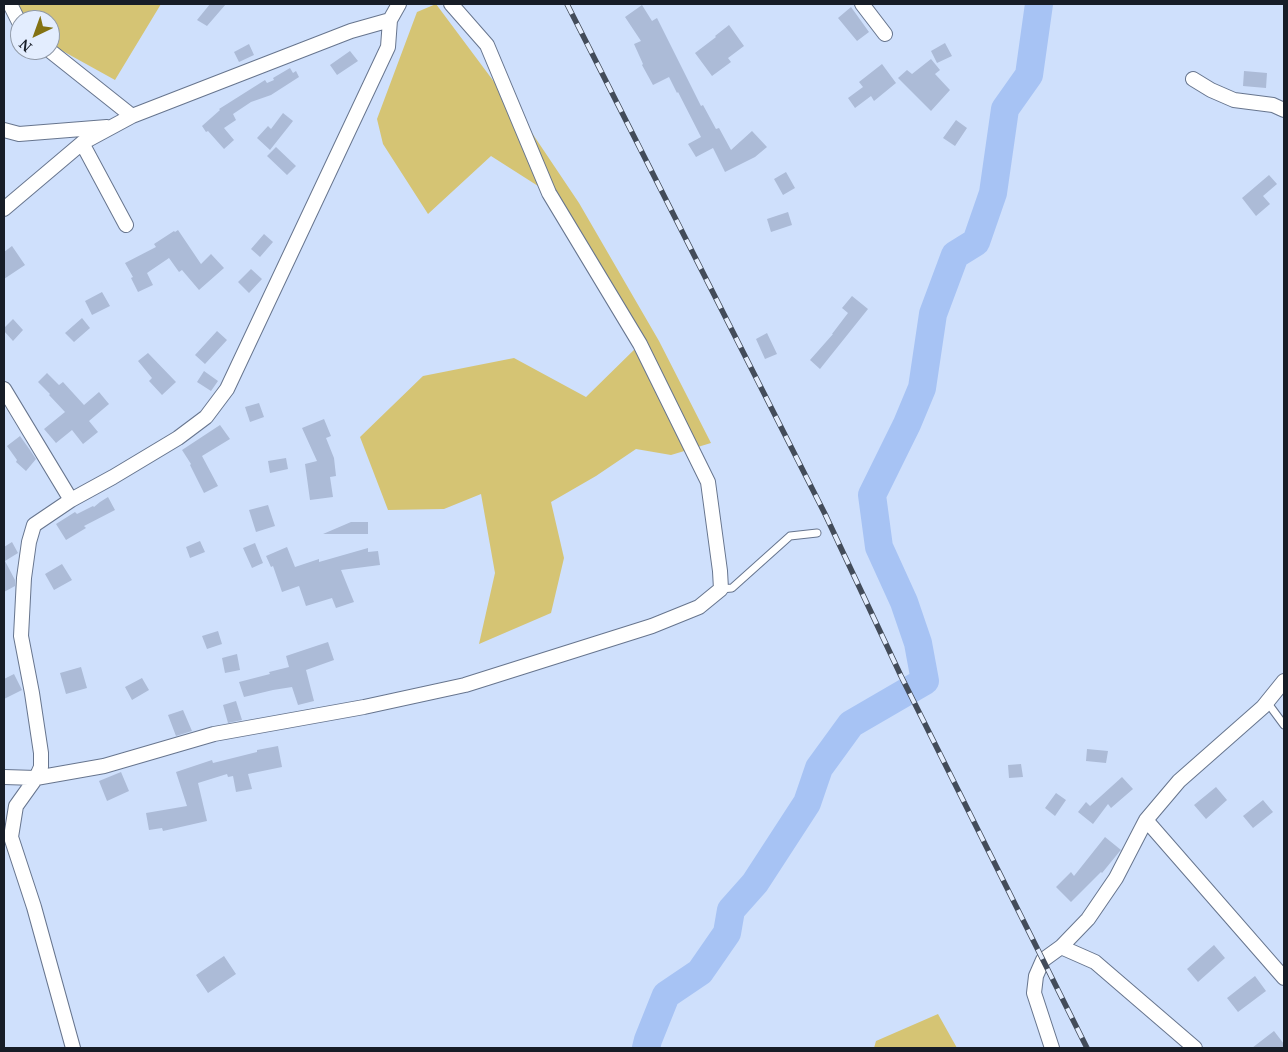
<!DOCTYPE html>
<style>
body{margin:0}
#map{position:relative;width:1288px;height:1052px;overflow:hidden;background:#cfe0fc;font-family:"Noto Serif",serif}
canvas{display:block}
.frame{position:absolute;inset:0;border:5px solid #171d27;pointer-events:none}
.north{position:absolute;left:10px;top:10px;width:50px;height:50px;box-sizing:border-box;background:#e3edfe;border:1px solid #919aa8;border-radius:50%;rotate:222deg;font-size:14px;font-weight:700;line-height:20px;text-align:center;color:#171d27}
.north::after{content:'';display:block;margin:auto;width:18px;height:22px;background:#837213;clip-path:polygon(50% 0,100% 100%,50% 72%,0 100%)}
</style>
<div id="map">
<canvas width="1288" height="1052"></canvas>
<div class="frame"></div>
<div class="north">N</div>
</div>
<script>
const context = document.querySelector('canvas').getContext('2d');
context.lineJoin = 'round';
function fill(path, color) { context.fillStyle = color; context.fill(path, 'evenodd'); }
const shape = rows => new Path2D(rows.map(r => 'M' + r).join(''));
function stroke(path, color, width, dash) { context.strokeStyle = color; context.lineWidth = width; context.lineCap = dash ? 'butt' : 'round'; context.setLineDash(dash || []); context.stroke(path); }
fill(shape([
 [10,4,161,4,115,80,50,44,50,20,20,20],
 [436,4,530,130,579,203,659,341,711,443,671,455,636,449,596,476,551,502,564,558,551,613,479,644,495,573,481,494,444,509,388,510,360,437,423,376,514,358,586,397,640,344,549,193,491,156,428,214,383,144,377,119,417,12],
 [938,1014,957,1048,874,1048,876,1041]
]), '#d5c474');
stroke(shape([
 [646,1048,648,1040,666,995,700,972,727,933,731,910,755,883,807,803,819,768,851,724,925,681,918,643,904,602,879,547,872,495,907,424,922,388,933,314,955,255,976,242,993,193,1005,109,1029,75,1039,4]
]), '#a7c3f4', 28);
fill(shape([
 [210,4,226,4,207,26,197,20],
 [642,5,652,21,657,18,701,106,703,105,716,129,719,128,731,150,752,131,767,147,755,157,725,172,713,148,696,157,688,144,701,137,678,92,677,93,669,77,653,85,642,65,643,64,634,44,641,41,625,17],
 [851,7,869,32,857,41,838,18],
 [729,25,744,46,728,58,731,62,712,76,695,53,716,37,715,36],
 [945,43,952,56,937,63,931,51],
 [249,44,254,55,239,62,234,52],
 [350,51,358,61,337,75,330,65],
 [931,59,940,70,935,74,950,90,931,111,898,78,907,70,912,74],
 [882,64,896,83,874,101,871,96,855,108,848,98,863,87,859,82],
 [290,68,293,73,296,71,299,77,271,95,251,102,233,114,236,120,224,128,234,140,224,149,208,131,206,132,202,126,220,110,219,109,227,104,265,80,267,83,274,80,273,78],
 [1244,71,1267,73,1266,88,1243,86],
 [283,113,293,121,270,150,257,138,268,126,271,129],
 [956,120,967,128,955,146,943,138],
 [276,147,296,166,287,175,267,156],
 [786,172,795,188,783,195,774,179],
 [1269,175,1277,184,1263,196,1270,204,1256,216,1242,198],
 [788,212,792,225,771,232,767,219],
 [178,230,201,264,211,254,224,268,199,290,182,270,179,272,169,258,147,273,153,285,138,292,131,278,133,277,125,263,156,247,154,244,174,231,175,232],
 [264,234,273,242,260,257,251,249],
 [12,246,25,265,4,279,4,252],
 [251,269,262,279,249,293,238,282],
 [102,292,110,306,92,315,85,301],
 [852,296,868,309,820,369,810,360,833,334,832,334,848,313,842,308],
 [82,318,90,328,74,342,65,333],
 [13,319,23,330,13,341,4,331,4,328],
 [217,331,227,340,205,364,195,355],
 [767,333,777,354,765,359,756,339],
 [148,353,176,382,162,395,149,381,152,378,138,361],
 [204,371,218,381,211,391,197,382],
 [47,373,59,385,63,382,84,405,99,392,109,404,89,421,98,432,83,444,72,430,56,443,44,429,65,412,49,395,50,394,38,382],
 [259,403,264,417,250,422,245,407],
 [324,419,331,436,326,438,334,458,336,476,330,477,333,497,310,500,305,464,317,461,302,428],
 [220,425,230,439,202,456,218,486,204,493,190,465,191,464,182,450],
 [20,436,30,450,36,459,26,471,16,462,17,460,7,446],
 [286,458,288,469,270,473,268,461],
 [108,497,115,510,84,526,86,528,66,540,56,524,75,512,77,514,93,506,94,507,100,502],
 [268,505,275,526,256,532,249,510],
 [351,522,368,522,368,534,323,534],
 [200,541,205,552,190,558,186,547],
 [12,542,18,553,5,561,15,580,15,586,4,592,4,547],
 [255,543,263,563,252,568,243,548],
 [287,547,295,567,319,559,319,562,368,548,368,552,378,551,380,565,341,570,354,602,336,608,332,598,306,606,299,586,282,592,273,566,271,567,266,556],
 [62,564,72,580,54,590,45,574],
 [218,631,222,644,207,649,202,636],
 [328,642,334,660,306,670,314,701,298,705,292,687,273,690,244,697,239,682,270,674,269,672,289,667,286,656],
 [237,654,240,670,225,673,222,658],
 [81,667,87,688,66,694,60,673],
 [14,674,22,690,4,699,4,679],
 [142,678,149,690,132,700,125,687],
 [236,701,242,720,228,723,223,705],
 [183,710,192,731,176,736,168,715],
 [278,746,282,767,248,774,252,789,236,792,233,776,228,777,227,774,198,783,207,821,163,831,162,828,149,830,146,813,187,806,176,772,212,760,213,763,257,752,257,750],
 [1087,749,1108,751,1106,763,1086,761],
 [1021,764,1023,777,1009,778,1008,765],
 [121,772,129,791,107,801,99,781],
 [1122,777,1133,789,1111,808,1108,804,1093,824,1078,812,1086,802,1090,806],
 [1216,787,1227,800,1206,819,1194,805],
 [1056,793,1066,800,1055,816,1045,808],
 [1263,800,1273,812,1253,828,1243,816],
 [1105,837,1121,850,1120,851,1102,873,1101,872,1071,902,1056,887,1071,872,1074,876],
 [1214,945,1225,958,1198,982,1187,969],
 [224,956,236,974,208,993,196,975],
 [1255,976,1266,991,1238,1012,1227,998],
 [1274,1031,1284,1044,1284,1048,1252,1048]
]), '#acbbd7');
const lane = shape([
 [721,589,732,588,790,536,817,533],
 [1267,702,1284,725]
]);
const street = shape([
 [10,4,20,24],
 [862,4,885,34],
 [49,50,132,116],
 [1193,79,1211,90,1234,100,1273,105,1284,110],
 [4,130,19,134,107,127],
 [82,143,126,225],
 [4,209,82,143,132,116,351,31,390,20],
 [4,389,71,500],
 [4,777,36,778,104,766,214,734,364,707,465,685,652,626,699,607,721,589,720,571,708,482,640,344,549,193,487,45,451,4],
 [1146,820,1284,978],
 [1061,947,1095,962,1195,1048],
 [73,1048,34,907,11,837,16,806,36,778,41,767,41,753,32,693,21,636,24,578,29,542,34,525,71,500,113,477,178,438,206,417,227,389,388,47,390,20,399,4],
 [1052,1048,1034,993,1036,976,1043,960,1061,947,1088,919,1116,878,1146,820,1179,781,1263,707,1284,681]
]);
stroke(lane, '#67758e', 9);
stroke(street, '#67758e', 16);
stroke(lane, '#fff', 7);
stroke(street, '#fff', 14);
const rail = shape([
 [567,4,825,514,901,676,1087,1048]
]);
stroke(rail, '#434c5a', 5.5);
stroke(rail, '#e3edfe', 4, [11]);
</script>
